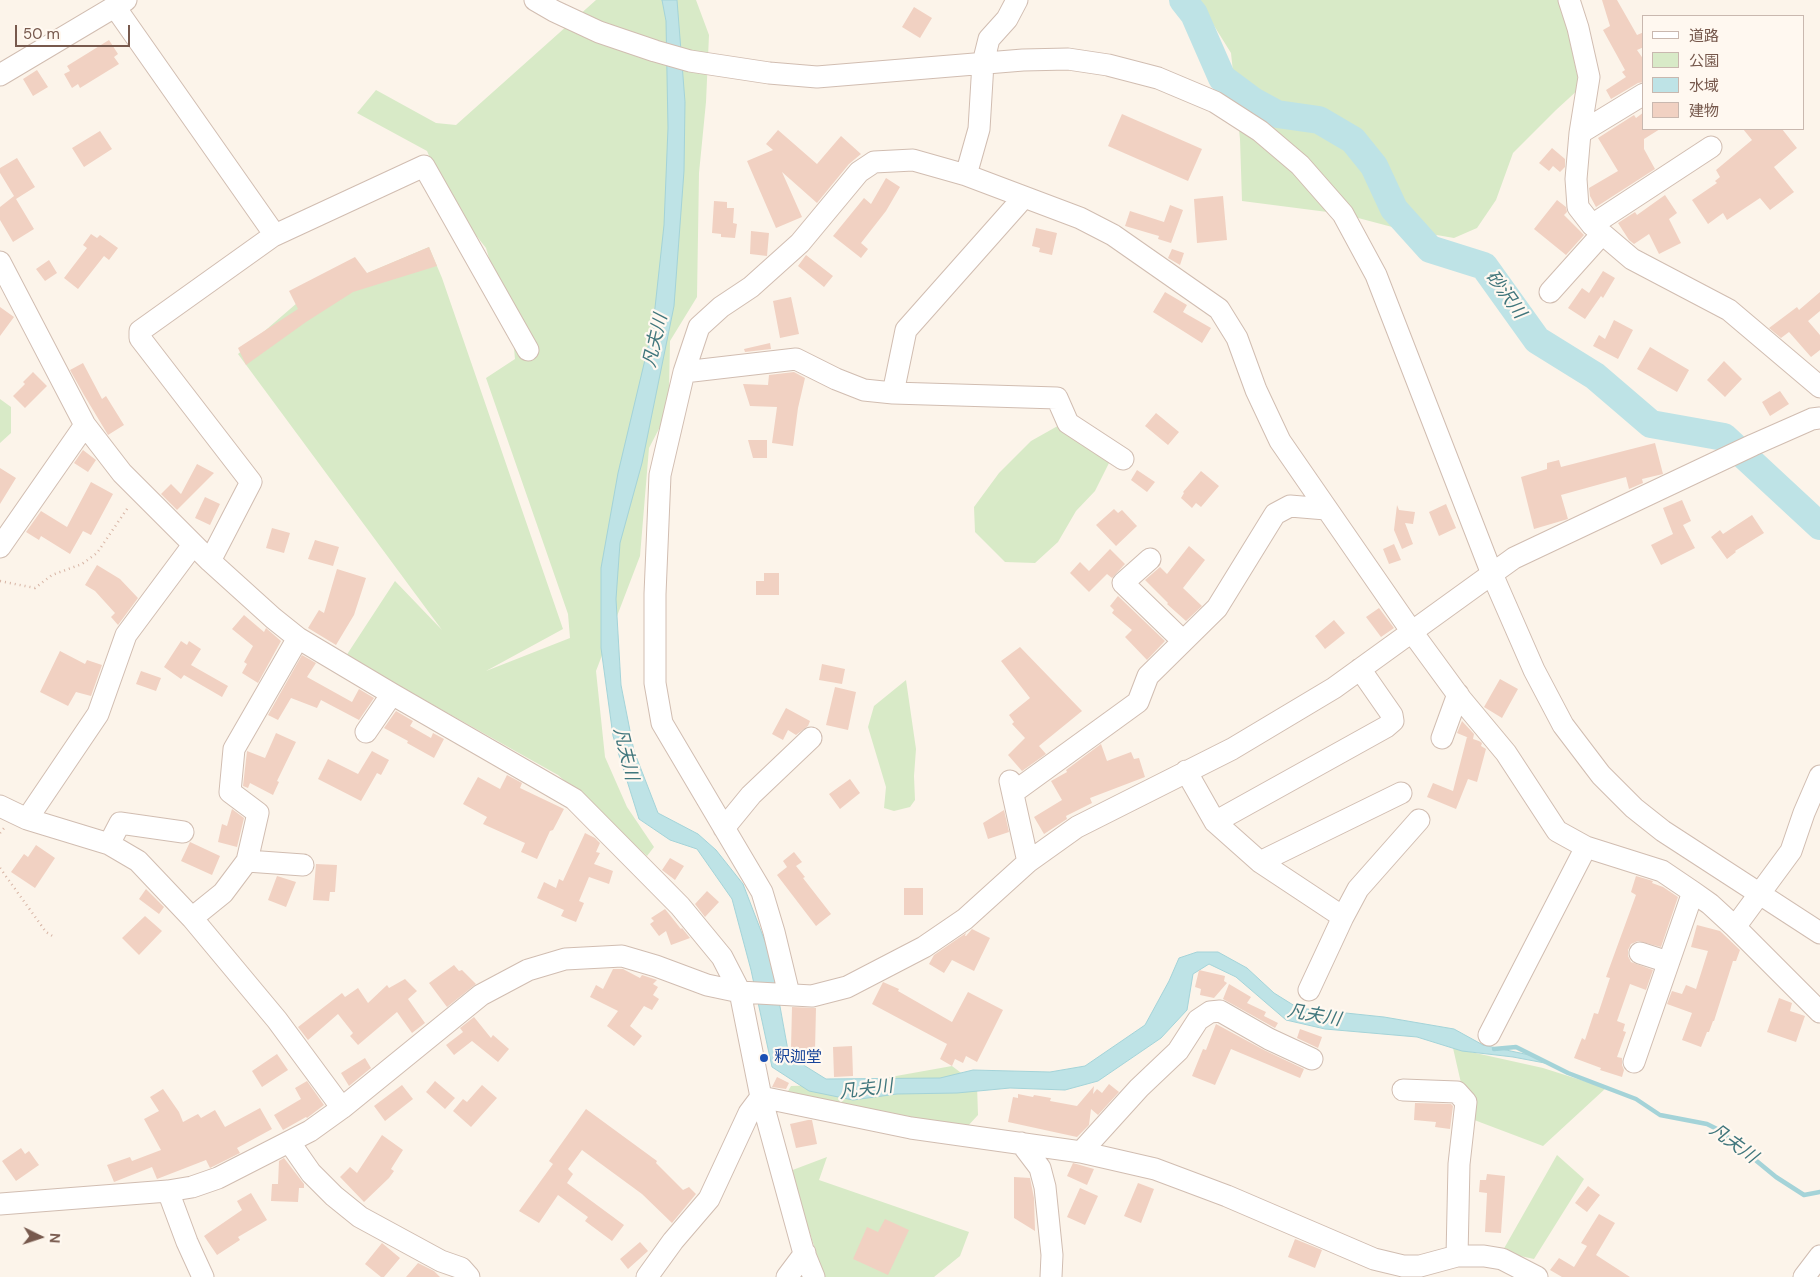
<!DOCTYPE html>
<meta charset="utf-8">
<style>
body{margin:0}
#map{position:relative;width:1820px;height:1277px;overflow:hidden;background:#fcf4ea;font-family:"DM Sans","Noto Sans JP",sans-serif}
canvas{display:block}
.legend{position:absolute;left:1642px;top:15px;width:162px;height:115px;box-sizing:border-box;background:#fff8f0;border:1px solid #c9b8af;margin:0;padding:6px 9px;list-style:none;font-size:15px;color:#77594d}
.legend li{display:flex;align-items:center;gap:10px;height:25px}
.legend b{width:25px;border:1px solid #c9b8af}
.north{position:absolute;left:15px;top:1212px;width:50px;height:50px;-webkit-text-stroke:4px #fff8f0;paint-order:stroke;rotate:94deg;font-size:14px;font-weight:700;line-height:20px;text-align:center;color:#77594d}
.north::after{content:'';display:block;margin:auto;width:18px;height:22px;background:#77594d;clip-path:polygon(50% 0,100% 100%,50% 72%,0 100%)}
.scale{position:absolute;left:15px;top:25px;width:115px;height:22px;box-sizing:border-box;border:2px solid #77594d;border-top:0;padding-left:6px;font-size:15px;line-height:18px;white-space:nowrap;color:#77594d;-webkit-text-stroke:4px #fff8f0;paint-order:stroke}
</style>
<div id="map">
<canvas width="1820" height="1277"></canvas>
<ul class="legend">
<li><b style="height:6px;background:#fff"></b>道路</li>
<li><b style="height:14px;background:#d8eac7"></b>公園</li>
<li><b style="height:14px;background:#bee3e6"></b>水域</li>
<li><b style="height:14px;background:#f1d1c2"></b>建物</li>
</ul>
<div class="north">N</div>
<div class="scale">50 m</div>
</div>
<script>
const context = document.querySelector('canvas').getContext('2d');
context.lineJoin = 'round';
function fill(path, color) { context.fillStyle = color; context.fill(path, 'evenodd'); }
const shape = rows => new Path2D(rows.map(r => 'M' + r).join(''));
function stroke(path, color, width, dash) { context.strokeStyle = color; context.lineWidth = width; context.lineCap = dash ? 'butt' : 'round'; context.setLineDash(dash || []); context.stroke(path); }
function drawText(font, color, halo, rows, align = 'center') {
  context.font = font + ' "DM Sans","Noto Sans JP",sans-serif'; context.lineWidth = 4.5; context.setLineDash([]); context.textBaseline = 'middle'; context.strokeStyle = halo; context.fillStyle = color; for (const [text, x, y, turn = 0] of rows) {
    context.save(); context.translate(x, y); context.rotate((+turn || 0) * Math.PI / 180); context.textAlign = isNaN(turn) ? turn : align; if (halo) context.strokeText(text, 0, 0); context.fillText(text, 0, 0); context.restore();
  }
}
fill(shape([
 [596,0,696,0,709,35,706,102,699,173,697,297,670,341,669,390,662,423,649,448,640,556,596,671,605,757,627,807,654,847,647,856,558,775,346,656,395,581,442,630,238,354,297,303,429,247,442,278,563,629,486,671,570,638,568,614,486,378,515,359,513,337,486,248,448,200,427,151,357,113,376,90,436,123,456,125],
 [1198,0,1561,0,1580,88,1556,110,1513,153,1496,200,1477,228,1454,238,1396,228,1343,214,1242,201,1240,139,1231,53],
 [0,399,11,407,11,433,0,443],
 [1063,423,1111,459,1095,491,1076,511,1058,542,1035,563,1005,562,975,532,974,507,999,473,1031,441],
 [906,680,916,749,914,776,915,800,910,807,894,811,884,808,886,787,868,727,874,706],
 [1453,1048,1543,1068,1606,1088,1543,1146,1469,1118],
 [952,1066,977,1085,978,1115,966,1128,787,1093,791,1086,828,1085,896,1076],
 [1557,1155,1584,1179,1534,1259,1502,1252],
 [827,1157,819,1180,969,1232,960,1256,934,1277,824,1277,790,1171]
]), '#d8eac7');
const water = shape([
 [662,0,677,0,685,102,684,171,674,306,642,463,620,543,616,599,621,685,634,751,658,813,698,834,716,850,743,884,771,957,789,1056,826,1079,940,1078,973,1070,1050,1072,1085,1066,1145,1025,1169,981,1179,958,1197,952,1218,952,1247,968,1274,993,1298,1008,1384,1017,1454,1029,1483,1045,1534,1056,1550,1064,1513,1057,1462,1051,1417,1037,1325,1029,1286,1020,1236,977,1209,964,1193,974,1187,1010,1161,1038,1098,1081,1065,1090,1010,1088,957,1093,897,1094,853,1100,809,1091,772,1067,751,970,732,899,697,849,670,840,639,819,613,736,601,648,601,568,618,473,653,326,664,225,668,128,666,21,662,0]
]);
fill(water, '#bee3e6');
stroke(water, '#a4d3d8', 1);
stroke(shape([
 [1494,1049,1516,1047,1568,1073,1636,1099,1660,1115,1707,1124,1719,1130,1776,1177,1804,1195,1820,1192]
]), '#a4d3d8', 4.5);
stroke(shape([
 [1183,0,1194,14,1222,78,1253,101,1277,114,1319,120,1353,140,1374,166,1394,209,1430,249,1484,266,1537,340,1595,376,1651,424,1724,437,1820,526]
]), '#bee3e6', 28);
fill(shape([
 [1602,0,1617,0,1637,35,1644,32,1644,47,1637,50,1644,60,1644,82,1638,83,1611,99,1606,90,1626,77,1622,72,1625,70,1603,30,1610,26],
 [914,7,932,18,920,38,902,27],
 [109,40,118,54,114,57,119,64,80,88,78,84,72,88,64,74,70,71,67,66],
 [37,70,48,87,33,96,23,79],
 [1644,112,1644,129,1660,129,1644,139,1644,149,1655,169,1596,207,1590,196,1589,188,1618,171,1598,138,1634,115,1636,118],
 [1122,114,1202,149,1188,181,1108,146],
 [1743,129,1782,129,1797,148,1774,167,1794,192,1770,210,1760,198,1727,220,1723,213,1708,224,1692,200,1717,183,1715,181,1720,177,1716,170,1752,140],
 [778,130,817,164,841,136,861,154,849,164,817,203,782,172,802,217,776,228,747,161,773,150,766,144],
 [100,131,112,149,84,167,72,148],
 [1552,148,1565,159,1565,167,1560,172,1553,166,1549,171,1539,163],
 [17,158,35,187,16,199,34,229,13,242,0,220,0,207,14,196,0,173,0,168],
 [886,178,900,187,886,211,861,243,868,249,861,258,833,236,864,198,871,204],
 [1665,195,1677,213,1669,219,1681,243,1659,254,1649,234,1634,244,1629,240,1618,223,1635,212,1637,215],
 [1223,196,1227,240,1197,243,1194,199],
 [1557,200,1566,207,1567,212,1564,215,1584,235,1566,255,1534,229],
 [714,201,727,202,727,208,734,208,733,223,737,224,735,238,721,237,721,234,712,233],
 [1170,205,1183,210,1171,243,1158,239,1159,236,1125,226,1130,211,1164,222],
 [1036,228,1057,233,1052,255,1039,252,1040,248,1032,246],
 [751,231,769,233,767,256,750,254],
 [91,234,97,238,100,235,118,248,109,260,104,256,78,289,64,278,87,248,83,245],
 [429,247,437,266,353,292,306,322,246,365,238,348,298,309,289,291,355,257,367,273],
 [1172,249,1184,253,1180,265,1168,258],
 [806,255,833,276,824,287,798,266],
 [49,260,57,273,45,281,36,269],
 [1603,271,1615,278,1603,298,1601,296,1585,319,1568,308,1582,288,1589,293],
 [1165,292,1187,305,1183,312,1211,328,1202,343,1153,312],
 [1820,292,1820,311,1808,321,1820,335,1820,350,1811,357,1789,332,1781,338,1769,328,1797,307,1799,310],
 [791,297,799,334,780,338,773,301],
 [0,307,14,317,0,336],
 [1614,320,1633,330,1618,359,1593,346,1599,335,1605,339],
 [770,343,771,349,745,352,744,349],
 [1650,347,1689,370,1677,392,1637,369],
 [1724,361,1742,379,1725,397,1707,380],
 [83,363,102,399,106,396,124,425,108,435,84,395,70,370],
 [33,372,47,386,25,408,13,396,25,384,23,382],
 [794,372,805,378,798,408,793,446,772,443,777,407,750,406,743,384,768,385,769,375],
 [1780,391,1789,404,1770,416,1762,402],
 [1156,413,1179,432,1168,445,1145,426],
 [748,440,767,440,767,458,753,458],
 [1655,443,1663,474,1642,479,1643,483,1629,489,1626,477,1561,495,1568,519,1534,529,1521,477,1547,469,1547,463,1559,460,1561,467],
 [83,450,96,460,88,472,74,463],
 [197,464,214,473,177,510,161,494,171,484,181,494],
 [0,468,16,478,0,504],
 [1137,470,1155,482,1147,492,1131,480],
 [1201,471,1219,486,1201,507,1196,503,1192,508,1181,498,1184,493,1183,492],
 [91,482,113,494,91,535,83,531,70,554,41,536,39,540,26,532,41,511,67,527],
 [205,497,220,504,210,525,195,518],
 [1682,500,1691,521,1683,525,1695,548,1661,565,1651,545,1673,534,1663,508],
 [1446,504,1456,528,1439,536,1429,512],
 [1397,505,1399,510,1415,512,1413,524,1405,523,1413,544,1402,549,1394,530],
 [1114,509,1118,513,1122,510,1137,526,1116,546,1096,525],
 [1752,515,1764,533,1735,551,1736,552,1727,559,1711,537,1720,530,1723,534],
 [272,528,290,533,284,553,266,548],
 [315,540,339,547,333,566,308,559],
 [1394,544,1401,560,1389,564,1383,549],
 [1189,546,1205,560,1183,588,1202,606,1186,621,1167,604,1168,603,1145,580,1160,567,1167,574],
 [1110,549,1125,564,1112,578,1107,574,1089,592,1070,573,1080,562,1089,571],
 [97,565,120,579,138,598,118,625,111,617,115,613,95,591,85,585],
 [337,569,366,578,354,615,336,645,308,628,319,610,324,613],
 [764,573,779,573,779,595,756,595,756,581,764,581],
 [1118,596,1165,641,1147,660,1125,637,1132,630,1112,613,1114,610,1110,606],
 [1379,608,1394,628,1381,637,1366,617],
 [244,615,264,632,266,628,281,641,258,683,242,673,247,664,244,662,253,646,232,629],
 [1334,620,1345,633,1325,649,1315,636],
 [181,641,187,645,189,641,201,649,191,665,228,686,222,697,184,675,181,679,164,667],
 [1020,647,1082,711,1039,746,1046,754,1022,771,1008,755,1025,738,1012,724,1014,722,1009,715,1030,698,1001,661],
 [60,651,85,664,87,660,102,665,91,696,76,692,68,706,40,692],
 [302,655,316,663,307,677,352,702,359,689,374,698,359,720,321,700,317,708,291,698,278,720,268,715],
 [822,664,845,669,842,684,819,680],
 [141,671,161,678,156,691,136,684],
 [1500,679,1518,689,1502,718,1484,707],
 [835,687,856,692,848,730,826,725],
 [786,708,810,721,808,726,796,735,788,730,783,740,772,734],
 [396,711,413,721,410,726,431,738,433,733,444,739,434,758,407,743,408,741,384,728],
 [1462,721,1474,734,1473,739,1479,741,1482,743,1481,746,1486,749,1477,782,1468,779,1456,809,1427,797,1433,783,1453,791,1467,737,1469,738,1457,733],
 [276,733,296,742,277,781,279,782,273,795,250,783,248,788,243,786,247,751,265,758],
 [1101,744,1107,761,1131,752,1134,759,1139,758,1145,777,1090,798,1092,803,1066,816,1067,819,1044,834,1034,817,1062,800,1051,781,1067,772,1066,770],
 [372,751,389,760,381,775,377,773,361,801,318,779,328,759,358,774],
 [507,775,522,783,520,788,564,809,553,830,550,831,537,859,521,852,525,843,483,824,487,817,463,804,478,777,500,789],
 [850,779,860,793,840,809,829,794],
 [232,809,244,818,237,847,218,842,222,824,227,826],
 [1004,810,1009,832,988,839,983,823],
 [585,833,595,838,600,843,596,852,600,853,594,864,613,871,609,884,589,877,579,901,584,903,576,922,561,916,564,910,537,898,544,882,556,888,559,879,563,881],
 [190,842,220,856,212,875,181,861],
 [36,845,55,858,35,888,11,872,24,854,28,857],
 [794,852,802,862,796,866,805,877,803,878,831,914,816,926,777,875,787,867,783,861],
 [670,858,684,866,675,880,662,870],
 [316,864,337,865,335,892,330,892,329,901,313,900],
 [277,876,296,882,286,907,268,900],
 [1636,876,1653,881,1652,883,1663,887,1678,897,1661,947,1638,941,1631,944,1628,950,1628,956,1631,962,1653,970,1646,990,1630,984,1617,1021,1625,1024,1623,1031,1626,1032,1617,1057,1622,1058,1622,1065,1624,1070,1622,1077,1600,1070,1601,1068,1574,1058,1582,1038,1585,1040,1594,1013,1598,1014,1610,978,1606,977,1636,895,1631,892],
 [904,888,923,888,923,915,904,915],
 [146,889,164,907,159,914,139,899],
 [707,891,719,902,705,917,695,904],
 [665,909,681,929,682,928,690,938,671,945,666,931,659,936,650,924,654,921,651,918],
 [145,916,162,931,139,955,122,938],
 [1697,925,1720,931,1740,950,1736,961,1733,961,1714,1021,1713,1021,1709,1032,1707,1032,1701,1047,1682,1040,1692,1013,1667,1004,1672,991,1682,994,1686,985,1696,989,1708,951,1691,947],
 [972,929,990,938,974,971,952,960,944,973,929,964,934,955,966,933,965,936,966,936],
 [454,965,459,971,462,970,476,984,447,1007,429,983],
 [613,969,623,969,640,978,642,975,657,980,653,984,658,987,653,995,659,999,652,1010,644,1006,630,1026,642,1036,634,1046,607,1026,618,1011,590,997,596,985,603,989],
 [1199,970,1225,976,1224,981,1227,983,1214,998,1200,995,1201,989,1195,987],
 [405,979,417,991,408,999,425,1023,412,1033,397,1012,358,1045,350,1036,353,1033,338,1014,308,1040,298,1027,342,993,345,997,358,988,368,1003,387,985,389,988],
 [883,982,899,989,898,991,952,1022,968,992,1003,1010,977,1062,966,1056,963,1063,955,1059,952,1066,940,1059,947,1044,872,1004],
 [1229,984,1251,997,1247,1003,1266,1012,1264,1016,1278,1023,1275,1028,1223,999],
 [1779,998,1792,1003,1790,1011,1805,1016,1796,1042,1767,1032],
 [792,1007,816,1008,815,1050,791,1049],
 [474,1017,491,1038,493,1035,509,1049,498,1062,472,1041,454,1055,446,1045,463,1032,460,1028],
 [1216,1024,1264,1050,1304,1069,1300,1078,1231,1049,1215,1085,1192,1076,1203,1049,1206,1050],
 [1300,1029,1322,1037,1318,1048,1297,1038],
 [852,1046,853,1076,834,1077,833,1047],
 [277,1054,288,1070,262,1087,252,1071],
 [365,1058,371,1068,349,1086,341,1073],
 [777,1077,789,1083,786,1089,772,1087],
 [307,1081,324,1105,307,1118,306,1117,283,1130,274,1115,301,1099,295,1088],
 [435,1081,455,1098,445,1109,426,1092],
 [1109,1084,1119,1092,1098,1115,1091,1109,1089,1125,1077,1137,1008,1122,1013,1097,1018,1098,1018,1094,1033,1097,1034,1095,1051,1098,1050,1101,1077,1106,1094,1086,1093,1094,1097,1089,1102,1093],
 [402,1085,413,1099,385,1121,374,1106],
 [482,1085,497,1098,471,1127,453,1111,463,1099,467,1102],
 [163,1089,179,1112,183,1122,198,1114,201,1118,215,1110,225,1127,260,1108,272,1129,237,1148,240,1153,210,1168,206,1160,157,1179,152,1167,114,1182,107,1165,130,1157,132,1161,161,1150,144,1119,159,1111,150,1097],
 [1415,1103,1451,1104,1453,1106,1450,1129,1435,1127,1436,1122,1414,1120],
 [586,1109,657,1161,656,1163,683,1190,689,1187,696,1194,672,1223,642,1194,582,1150,568,1169,573,1174,567,1183,624,1225,612,1241,585,1221,588,1217,558,1195,539,1223,519,1211,553,1164,549,1161],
 [808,1120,812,1120,817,1144,796,1148,790,1124],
 [382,1135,403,1150,391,1169,394,1171,389,1178,364,1202,340,1177,350,1167,357,1173],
 [21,1148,25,1154,29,1151,39,1165,16,1181,2,1161],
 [284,1158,304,1184,304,1188,299,1188,298,1202,271,1201,272,1184,278,1184,279,1161],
 [1073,1163,1094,1169,1087,1185,1067,1176],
 [1487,1174,1505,1176,1501,1233,1485,1232,1487,1193,1479,1192,1480,1180,1486,1180],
 [1014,1177,1030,1178,1034,1198,1035,1231,1014,1218],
 [1138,1183,1154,1189,1141,1223,1124,1216],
 [1588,1186,1600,1195,1587,1212,1575,1203],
 [1080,1188,1098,1196,1085,1225,1067,1217],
 [251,1193,267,1220,238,1237,240,1240,217,1255,204,1236,242,1210,237,1201],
 [1599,1214,1615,1223,1596,1255,1630,1277,1562,1277,1550,1270,1559,1258,1574,1267,1587,1246,1581,1243],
 [885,1219,909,1230,888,1275,853,1259,867,1227,878,1232],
 [1295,1239,1322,1250,1315,1268,1288,1257],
 [640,1242,648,1251,628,1269,620,1259],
 [382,1243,400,1258,384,1277,381,1277,365,1264],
 [418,1263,434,1271,440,1277,406,1277]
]), '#f1d1c2');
const minor = shape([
 [535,0,554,11,599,32,655,51,690,61,769,73,817,77,1023,60,1068,59,1108,65,1158,78,1215,102,1260,131,1300,165,1343,214,1376,275,1492,574,1534,670,1563,725,1601,775,1634,808,1663,831,1820,933],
 [1569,0,1578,28,1589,77,1580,133,1576,179,1578,207,1592,225,1632,259,1729,310,1820,387],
 [115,7,270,228,273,236,140,331,140,338,251,482,210,561],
 [0,75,126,0],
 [1580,133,1644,94],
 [966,175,979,129,983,63,989,39,1007,19,1017,0],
 [1592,225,1711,147],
 [273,236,424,166,528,350],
 [0,262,85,425,122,473,210,561,273,618,298,638,392,694,574,799,680,906,722,957,740,992,761,1097,803,1250,814,1277],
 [1550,292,1602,234],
 [684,372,796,359,836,379,864,390,893,393,1057,398,1068,423,1123,459],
 [893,393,906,330,1024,197],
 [0,547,85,425],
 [1150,559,1123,583,1183,641],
 [366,732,392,694],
 [1442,738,1458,694],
 [1186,771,1215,822,1260,862,1343,917],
 [1010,781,1028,862],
 [1014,792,1138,702,1148,676,1217,608,1275,514,1290,506,1326,509],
 [0,806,27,819,109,844,138,861,192,918,277,1020,342,1108],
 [27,819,98,714,126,635,193,545],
 [1215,822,1386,727,1393,721,1392,715,1360,669],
 [724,828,751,795,811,738],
 [109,844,120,823,183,832],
 [247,861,303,865],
 [1260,862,1401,793],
 [192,918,223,893,247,861,258,813,230,792,234,749,298,638],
 [1735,927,1791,851,1804,813,1820,776],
 [1640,953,1668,962],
 [1309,990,1343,917,1358,889,1419,820],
 [789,994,774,932,762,892,662,723,655,683,655,594,660,475,684,372,699,327,721,307,751,287,800,243,859,172,874,162,913,160,966,175,1080,218,1113,235,1219,309,1237,338,1256,390,1280,441,1412,632,1461,699,1506,753,1557,831,1586,847,1662,871,1693,892,1710,904,1735,927,1820,1012],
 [1489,1035,1586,847],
 [1634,1062,1693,892],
 [1403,1090,1457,1092,1466,1102,1459,1164,1457,1256],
 [761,1097,911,1128,1081,1152,1155,1169,1227,1196,1374,1259,1403,1266,1420,1266,1457,1256,1484,1256,1502,1259,1537,1277],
 [290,1143,311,1173,334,1196,360,1217,441,1261,461,1268,469,1277],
 [1021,1143,1040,1168,1045,1187,1052,1255,1051,1277],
 [1081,1152,1139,1088,1178,1051,1198,1020,1210,1012,1220,1011,1269,1039,1312,1059],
 [168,1191,187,1242,203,1277],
 [0,1204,168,1191,192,1187,218,1178,310,1131,342,1108,481,995,528,970,565,959,622,956,656,966,707,985,740,992,812,996,847,987,924,947,965,919,1028,862,1077,827,1232,749,1334,688,1514,558,1753,445,1812,419,1820,418],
 [647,1277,673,1241,709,1199,749,1113,761,1097],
 [787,1277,805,1253],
 [1804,1277,1820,1256]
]);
stroke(minor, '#d1bdb1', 23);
stroke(shape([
 [0,581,35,588,52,575,82,564,97,553,129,506],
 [0,833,5,827],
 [0,868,46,932,54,937]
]), '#d7b4a4', 2.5, [1, 4]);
stroke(minor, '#fff', 21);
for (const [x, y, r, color] of [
 [764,1058,5,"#1a4fb4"]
]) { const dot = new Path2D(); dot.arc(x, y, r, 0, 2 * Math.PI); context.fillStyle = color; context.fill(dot); stroke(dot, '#fff8f0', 2); }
drawText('16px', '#164399', '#fff8f0', [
 ["釈迦堂",774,1058]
], 'left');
drawText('italic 18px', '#40767c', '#fff8f0', [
 ["砂沢川",1505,295,54],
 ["凡夫川",656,341,-77],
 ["凡夫川",625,754,76],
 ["凡夫川",1314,1016,10],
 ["凡夫川",866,1090,-7],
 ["凡夫川",1733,1144,36]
]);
</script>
